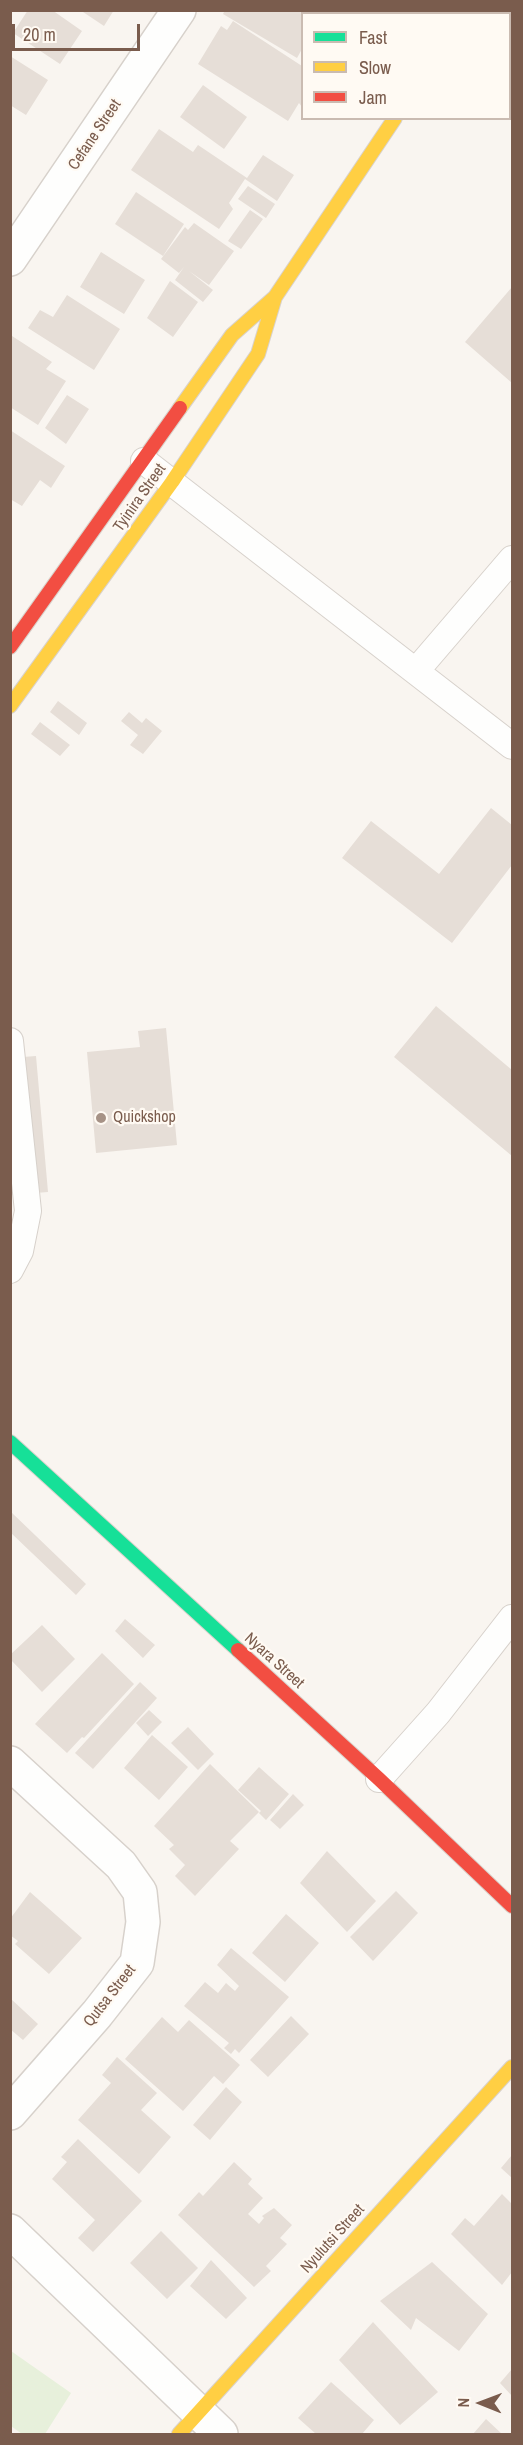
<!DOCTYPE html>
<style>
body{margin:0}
#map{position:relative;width:523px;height:2445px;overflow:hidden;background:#f9f5f0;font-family:"Archivo Narrow",sans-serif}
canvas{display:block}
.frame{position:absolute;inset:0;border:12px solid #7a5c4d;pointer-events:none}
.legend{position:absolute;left:301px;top:12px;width:210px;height:108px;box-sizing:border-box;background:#fffaf3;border:2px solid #cabbb1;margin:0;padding:8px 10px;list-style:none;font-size:18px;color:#7a5c4d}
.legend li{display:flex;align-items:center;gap:12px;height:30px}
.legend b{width:30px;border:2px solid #cabbb1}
.north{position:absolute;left:451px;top:2373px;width:60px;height:60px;-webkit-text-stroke:4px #fffaf3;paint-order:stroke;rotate:271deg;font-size:16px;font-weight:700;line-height:24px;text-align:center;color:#7a5c4d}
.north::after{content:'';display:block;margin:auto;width:21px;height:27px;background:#7a5c4d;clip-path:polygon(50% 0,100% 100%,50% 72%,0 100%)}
.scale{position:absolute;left:12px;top:24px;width:128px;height:27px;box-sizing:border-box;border:3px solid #7a5c4d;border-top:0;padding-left:8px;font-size:18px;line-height:21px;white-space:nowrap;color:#7a5c4d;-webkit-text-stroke:4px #fffaf3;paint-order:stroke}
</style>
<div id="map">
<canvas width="523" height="2445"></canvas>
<div class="frame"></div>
<ul class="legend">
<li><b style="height:8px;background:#16e098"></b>Fast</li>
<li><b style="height:8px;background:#ffcf43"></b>Slow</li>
<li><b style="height:8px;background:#f24e42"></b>Jam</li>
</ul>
<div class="north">N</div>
<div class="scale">20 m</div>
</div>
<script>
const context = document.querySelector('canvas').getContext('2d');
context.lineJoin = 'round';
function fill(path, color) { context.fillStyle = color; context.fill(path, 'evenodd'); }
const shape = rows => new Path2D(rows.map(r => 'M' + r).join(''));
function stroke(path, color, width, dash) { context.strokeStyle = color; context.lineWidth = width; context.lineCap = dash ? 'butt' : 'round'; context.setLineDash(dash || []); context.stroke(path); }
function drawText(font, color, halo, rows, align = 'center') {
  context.font = font + ' "Archivo Narrow",sans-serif'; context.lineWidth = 4.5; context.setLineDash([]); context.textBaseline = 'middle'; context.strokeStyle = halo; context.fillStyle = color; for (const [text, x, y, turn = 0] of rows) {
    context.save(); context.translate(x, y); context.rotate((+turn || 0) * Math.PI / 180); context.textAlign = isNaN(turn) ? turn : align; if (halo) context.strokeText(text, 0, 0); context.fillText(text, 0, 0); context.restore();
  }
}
fill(shape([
 [11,2351,71,2393,45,2434,22,2434,11,2426]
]), '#e7f0db');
fill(shape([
 [28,10,52,10,82,31,60,64,13,33],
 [80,10,114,10,104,26],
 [225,10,318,10,323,14,302,14,302,49,297,58,223,14],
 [233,21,302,66,302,107,299,103,288,121,198,64,221,26,227,30],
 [10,56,48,80,26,115,10,105],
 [203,85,247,117,224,149,180,117],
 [159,129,193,152,198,145,247,178,263,155,294,175,277,201,245,179,229,203,233,209,219,229,131,170],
 [248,186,275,204,266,218,238,199],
 [136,192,184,224,163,256,115,224],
 [250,210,263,219,241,249,228,241],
 [194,223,234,251,209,285,189,271,213,290,203,302,175,280,184,267,179,273,161,259,185,227,188,230],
 [101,252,145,280,124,314,80,287],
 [170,281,198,302,173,337,147,318],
 [512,287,512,383,465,342],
 [67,295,120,329,94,370,28,328,40,310,53,317],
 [12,336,52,362,46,369,66,381,38,425,10,407],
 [67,395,89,409,66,444,45,428],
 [10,430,65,466,51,488,40,480,22,506,10,499],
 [58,701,87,723,79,735,50,712],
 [129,712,142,723,146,718,162,731,143,754,130,745,138,735,121,721],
 [40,722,70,745,60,756,31,734],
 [491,808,512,825,512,865,452,943,342,858,371,821,439,874],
 [436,1006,512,1070,512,1156,394,1057],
 [166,1028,177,1145,96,1153,87,1052,140,1047,138,1031],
 [36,1056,48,1192,10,1195,10,1058],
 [10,1511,86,1584,76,1595,10,1532],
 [125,1619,155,1645,143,1658,115,1631],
 [42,1625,75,1659,42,1692,10,1659,10,1655],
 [102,1653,134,1684,84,1738,82,1737,67,1753,35,1724],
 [140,1682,157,1698,93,1769,75,1753],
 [149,1710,162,1722,148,1736,136,1723],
 [188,1727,214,1754,198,1770,171,1743],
 [152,1735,188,1767,159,1800,124,1768],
 [210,1764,259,1812,230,1841,239,1849,195,1896,175,1876,185,1865,169,1849,174,1845,154,1826],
 [259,1767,289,1794,266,1820,259,1813,261,1811,238,1790],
 [293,1794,304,1805,280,1829,270,1820],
 [327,1851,376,1901,347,1932,300,1883],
 [396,1891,418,1913,373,1961,350,1937],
 [30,1892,82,1938,49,1974,15,1944,18,1941,10,1935,10,1919],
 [286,1914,319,1943,285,1982,252,1953],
 [231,1948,289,1997,239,2053,235,2049,231,2054,224,2048,229,2043,184,2006,205,1982,218,1993,226,1983,235,1991,239,1986,217,1965],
 [10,1998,38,2024,23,2040,10,2029],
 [291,2016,309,2034,268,2077,250,2060],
 [162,2017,178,2032,189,2020,240,2065,223,2084,214,2076,183,2111,125,2059],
 [117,2057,157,2093,141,2110,171,2137,139,2174,78,2120,111,2083,102,2075],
 [226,2087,242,2102,210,2140,193,2125],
 [78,2139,142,2201,93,2252,78,2238,95,2220,52,2179,67,2162,61,2157],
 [512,2155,512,2178,501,2168],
 [234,2162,252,2179,248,2184,263,2198,248,2214,259,2224,264,2218,262,2216,274,2208,292,2225,280,2238,287,2244,266,2266,271,2271,254,2287,178,2215,199,2192,203,2196],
 [502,2194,512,2204,512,2272,502,2285,451,2234,465,2218,474,2226],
 [161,2231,198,2268,167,2299,130,2263],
 [211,2260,247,2298,226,2319,190,2286],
 [432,2262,488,2314,459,2351,416,2318,411,2330,380,2301],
 [373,2322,438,2392,400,2425,339,2360],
 [512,2369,512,2396,500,2383],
 [331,2382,374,2420,362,2434,316,2434,298,2418],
 [486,2419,502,2434,473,2434]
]), '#e6ded7');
const lane = shape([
 [144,461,512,746],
 [416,671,512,559],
 [10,1041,28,1211,20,1251,10,1270],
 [379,1779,438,1713,512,1618]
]);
const street = shape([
 [10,259,179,10],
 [10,1763,121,1865,140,1892,143,1922,137,1963,97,2014,10,2113],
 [10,2231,221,2434]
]);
const fast = shape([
 [465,14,467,10],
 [10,1442,238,1650]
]);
const slow = shape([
 [180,408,232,335,275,297,395,118],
 [10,706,172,482,258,354,275,297],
 [179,2434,512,2067]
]);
const jam = shape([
 [10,647,180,408],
 [238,1650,379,1779,512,1906]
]);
stroke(lane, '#d7d1cb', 28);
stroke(street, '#d7d1cb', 36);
stroke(fast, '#d9d2cb', 16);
stroke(slow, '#d9d2cb', 16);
stroke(jam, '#d9d2cb', 16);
stroke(lane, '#fefefd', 26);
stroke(street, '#fefefd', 33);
stroke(fast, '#16e098', 14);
stroke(slow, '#ffcf43', 14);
stroke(jam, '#f24e42', 14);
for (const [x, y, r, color] of [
 [101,1118,6,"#a69286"]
]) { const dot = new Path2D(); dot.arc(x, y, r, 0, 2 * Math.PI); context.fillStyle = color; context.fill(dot); stroke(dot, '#fffaf3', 2); }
drawText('16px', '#7a5c4d', '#fffaf3', [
 ["Cefane Street",95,135,-56],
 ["Tyinira Street",140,498,-55],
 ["Nyara Street",274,1661,42],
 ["Qutsa Street",110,1996,-52],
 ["Nyulutsi Street",333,2239,-48]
]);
drawText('16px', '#7a5c4d', '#fffaf3', [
 ["Quickshop",113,1118]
], 'left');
</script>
